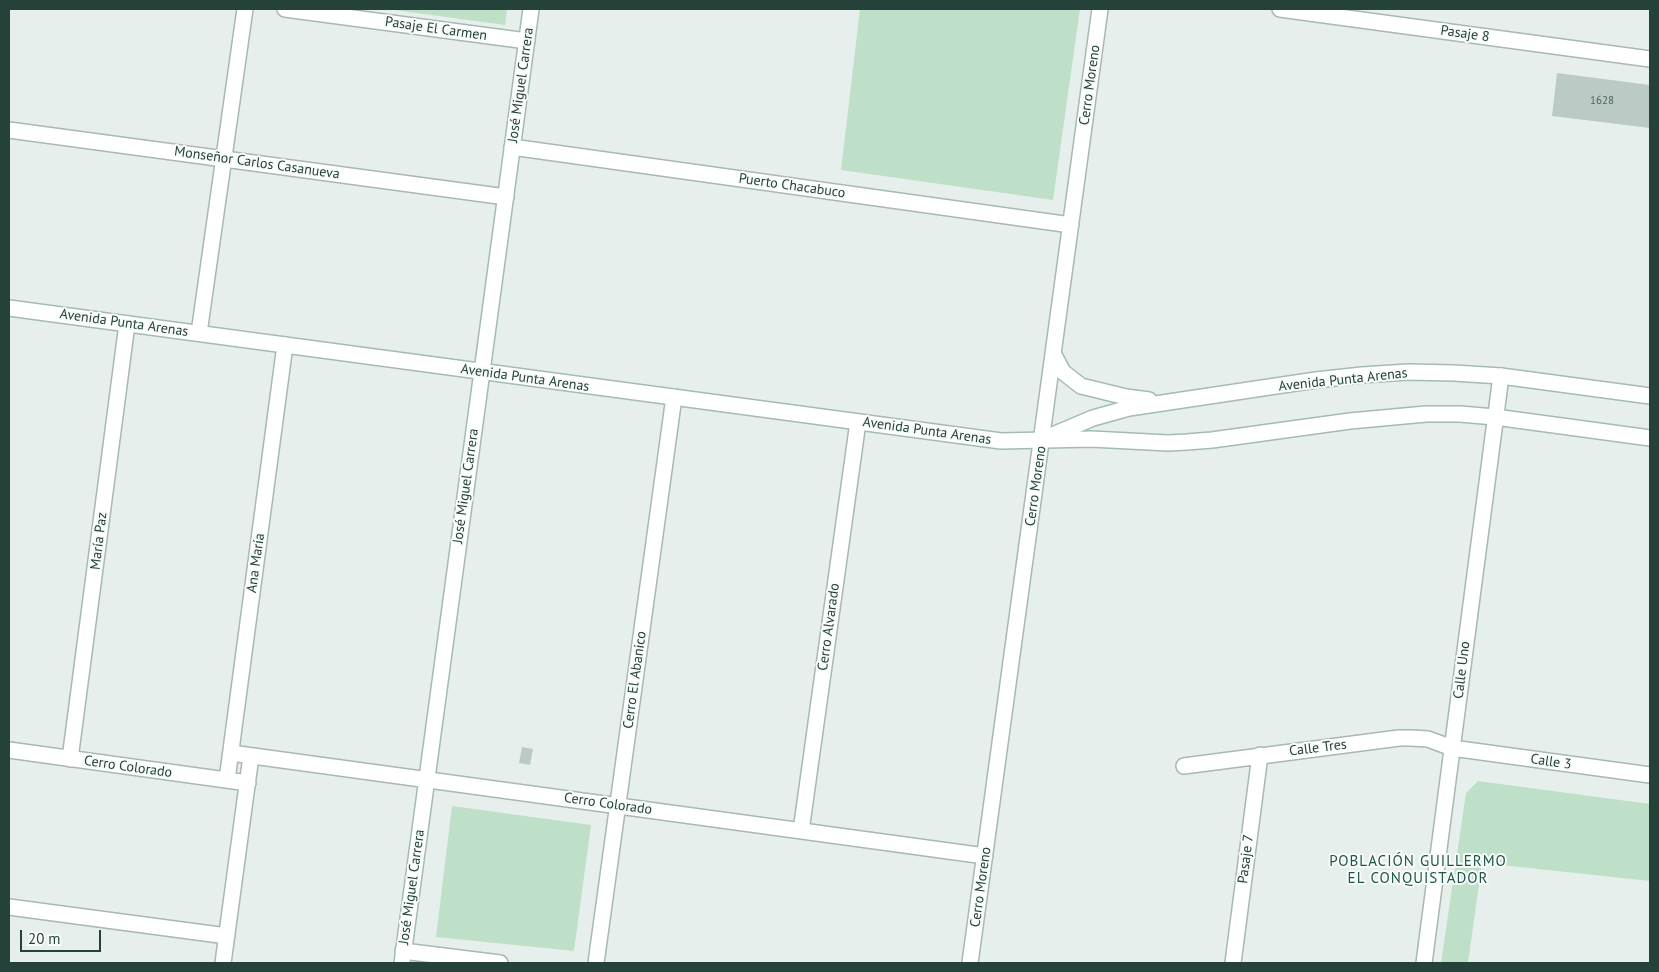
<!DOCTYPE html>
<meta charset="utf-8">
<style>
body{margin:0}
#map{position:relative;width:1659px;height:972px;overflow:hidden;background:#e6efeb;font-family:"PT Sans",sans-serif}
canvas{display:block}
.frame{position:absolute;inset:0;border:10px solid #24423a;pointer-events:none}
.scale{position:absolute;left:20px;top:930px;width:81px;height:22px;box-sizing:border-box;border:2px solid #24423a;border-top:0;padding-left:6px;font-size:15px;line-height:18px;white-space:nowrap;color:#24423a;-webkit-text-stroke:4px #f7fbf9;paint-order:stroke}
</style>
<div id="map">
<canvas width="1659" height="972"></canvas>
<div class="frame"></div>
<div class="scale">20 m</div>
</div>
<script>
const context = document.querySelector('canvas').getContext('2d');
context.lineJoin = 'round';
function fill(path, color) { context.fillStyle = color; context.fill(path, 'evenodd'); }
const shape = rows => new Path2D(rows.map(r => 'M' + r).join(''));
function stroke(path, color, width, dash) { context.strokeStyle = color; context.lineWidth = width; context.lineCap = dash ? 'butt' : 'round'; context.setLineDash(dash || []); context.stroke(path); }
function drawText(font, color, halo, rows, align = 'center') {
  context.font = font + ' "PT Sans",sans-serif'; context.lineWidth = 4; context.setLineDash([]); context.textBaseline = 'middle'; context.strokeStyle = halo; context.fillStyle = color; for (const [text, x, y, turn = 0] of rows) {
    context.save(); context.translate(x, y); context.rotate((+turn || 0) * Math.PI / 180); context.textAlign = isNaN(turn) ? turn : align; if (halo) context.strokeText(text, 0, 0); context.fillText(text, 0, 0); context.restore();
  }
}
fill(shape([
 [387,9,507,9,505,25],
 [860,9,1080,9,1053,200,841,170],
 [1478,781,1650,804,1650,881,1482,863,1468,963,1441,963,1466,793],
 [452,806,591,825,574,951,436,937]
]), '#bfe0c8');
fill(shape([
 [1557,73,1650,85,1650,128,1552,116],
 [522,747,533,749,530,765,519,763]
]), '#bbcac4');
const street = shape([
 [285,9,527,41],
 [1280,9,1650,59],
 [9,130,506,197],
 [512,147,1071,225],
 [199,333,245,9],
 [9,750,248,783],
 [231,753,985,856],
 [70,759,127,324],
 [1184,766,1399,738,1411,738,1428,739,1452,748,1650,775],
 [227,780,285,345],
 [801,831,858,422],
 [9,907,227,936],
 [403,951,500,963],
 [223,963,251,756],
 [596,963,674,397],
 [970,963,1100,9],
 [1233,963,1260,755],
 [1424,963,1501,376]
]);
const secondary = shape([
 [9,308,1001,441,1091,439,1168,443,1187,442,1212,440,1350,421,1426,414,1460,414,1495,417,1650,438],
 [1054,355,1063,372,1081,386,1126,397,1149,400],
 [1048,437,1093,418,1129,408,1316,380,1362,375,1408,372,1454,373,1501,376,1650,396],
 [402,963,531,9]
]);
stroke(street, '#a8b8b2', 18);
stroke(secondary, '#a4bbb3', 18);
stroke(street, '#fff', 15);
stroke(secondary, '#fff', 15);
drawText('11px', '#4a645c', null, [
 ["1628",1602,101]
]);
drawText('14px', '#24423a', '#f7fbf9', [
 ["Pasaje El Carmen",436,29,8],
 ["Pasaje 8",1465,34,8],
 ["José Miguel Carrera",521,85,-82],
 ["Cerro Moreno",1090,85,-82],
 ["Monseñor Carlos Casanueva",257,163,8],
 ["Puerto Chacabuco",792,186,8],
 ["Avenida Punta Arenas",124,323,8],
 ["Avenida Punta Arenas",525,378,8],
 ["Avenida Punta Arenas",1343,380,-6],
 ["Avenida Punta Arenas",927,431,8],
 ["José Miguel Carrera",466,486,-82],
 ["Cerro Moreno",1036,486,-82],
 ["María Paz",99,541,-83],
 ["Ana María",256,563,-82],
 ["Cerro Alvarado",829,627,-82],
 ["Calle Uno",1462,670,-83],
 ["Cerro El Abanico",635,680,-82],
 ["Calle Tres",1318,748,-7],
 ["Calle 3",1551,762,8],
 ["Cerro Colorado",128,767,8],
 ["Cerro Colorado",608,804,8],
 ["Pasaje 7",1246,859,-83],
 ["José Miguel Carrera",412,887,-82],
 ["Cerro Moreno",981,887,-82]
]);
context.letterSpacing = '1px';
drawText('15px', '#1f5548', '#f7fbf9', [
 ["POBLACIÓN GUILLERMO",1418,862],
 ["EL CONQUISTADOR",1418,879]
]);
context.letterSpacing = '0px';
</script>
